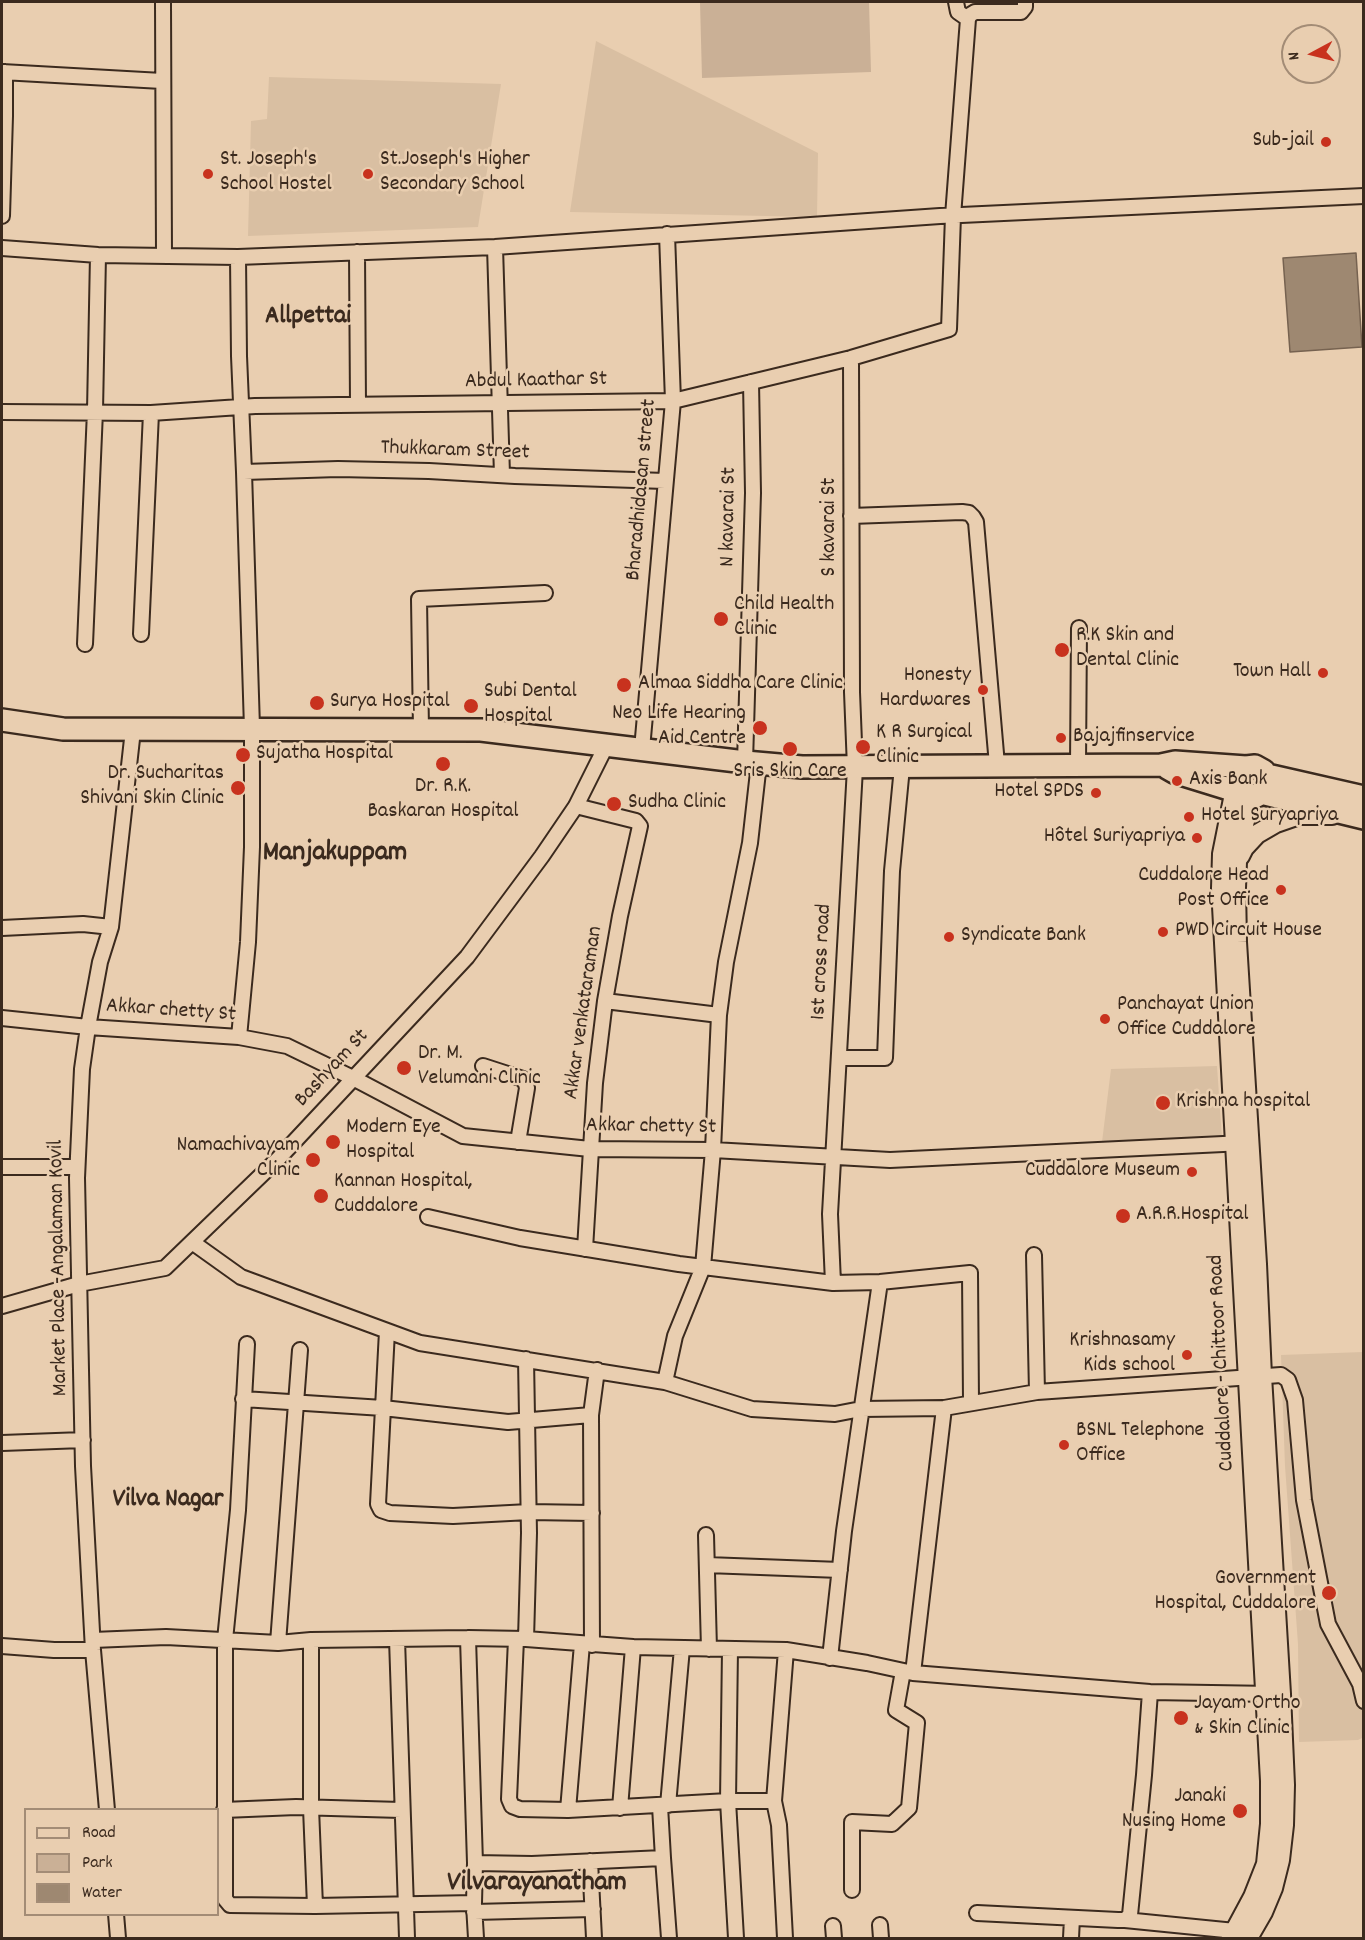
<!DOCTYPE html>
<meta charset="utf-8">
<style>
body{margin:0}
#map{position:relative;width:1365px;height:1940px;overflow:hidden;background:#e9ceb0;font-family:Dekko,sans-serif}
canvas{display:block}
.frame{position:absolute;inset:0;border:3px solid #3b2a1e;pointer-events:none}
.legend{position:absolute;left:24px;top:1808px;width:195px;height:108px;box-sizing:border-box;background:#e9ceb0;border:2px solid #a38c76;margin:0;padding:8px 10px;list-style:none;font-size:18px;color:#3b2a1e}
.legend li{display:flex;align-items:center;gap:12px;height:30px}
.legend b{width:30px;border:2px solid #a38c76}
.north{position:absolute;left:1281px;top:24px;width:60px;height:60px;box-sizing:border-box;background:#e9ceb0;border:2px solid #a38c76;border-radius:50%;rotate:263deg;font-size:16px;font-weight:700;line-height:24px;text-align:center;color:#3b2a1e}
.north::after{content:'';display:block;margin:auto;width:21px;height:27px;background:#c8321e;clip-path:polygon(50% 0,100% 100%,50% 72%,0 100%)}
</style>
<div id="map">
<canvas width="1365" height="1940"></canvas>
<div class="frame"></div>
<ul class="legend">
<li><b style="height:8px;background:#e9ceb0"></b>Road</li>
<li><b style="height:16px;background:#cab096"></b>Park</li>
<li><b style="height:16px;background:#9e8871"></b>Water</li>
</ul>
<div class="north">N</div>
</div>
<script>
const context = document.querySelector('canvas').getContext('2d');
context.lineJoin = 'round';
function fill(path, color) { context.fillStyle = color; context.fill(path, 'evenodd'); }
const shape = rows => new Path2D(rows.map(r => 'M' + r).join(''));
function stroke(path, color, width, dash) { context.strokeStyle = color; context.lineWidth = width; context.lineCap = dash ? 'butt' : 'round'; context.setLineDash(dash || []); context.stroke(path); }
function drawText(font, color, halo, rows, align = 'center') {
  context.font = font + ' Dekko,sans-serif'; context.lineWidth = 5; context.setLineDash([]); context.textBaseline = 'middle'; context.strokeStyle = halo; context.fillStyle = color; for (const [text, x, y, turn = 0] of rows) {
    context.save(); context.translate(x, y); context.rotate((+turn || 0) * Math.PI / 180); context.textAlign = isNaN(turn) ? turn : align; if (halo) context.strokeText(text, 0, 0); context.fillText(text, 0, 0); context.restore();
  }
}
fill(shape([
 [596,41,818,153,817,217,570,212],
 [269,77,501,84,478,227,248,236,251,121,267,119],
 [1217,1066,1222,1138,1102,1142,1111,1069],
 [1363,1352,1364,1737,1358,1740,1299,1742,1298,1644,1285,1466,1281,1355]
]), '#d9bfa2');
fill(shape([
 [700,2,869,2,871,72,702,78]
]), '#cab096');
const water = shape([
 [1356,253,1362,347,1290,352,1283,258,1356,253]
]);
fill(water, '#9e8871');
stroke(water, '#766250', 1.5);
const minor = shape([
 [163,2,164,256],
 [956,2,958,12,968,19],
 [2,72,162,81],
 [2,216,5,116,5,72],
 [495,247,502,475],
 [2,248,98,255,238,257],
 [357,252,358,405],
 [2,412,151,413,255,406,673,401,851,358,949,329,953,216,968,19,970,15,975,12,1021,12,1025,7,1025,2],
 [244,472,338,469,429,471,515,476,665,481],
 [851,516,962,512,969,513,973,517,976,522,997,765],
 [141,634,151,413],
 [85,644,95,411,98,255],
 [421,730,419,599,545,593],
 [642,749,673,401,667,234],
 [745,762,753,493,751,382],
 [1078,765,1079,628],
 [576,806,636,821,640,826,620,916,605,1001,595,1083,585,1249],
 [2,928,83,924,111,927],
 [605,1001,719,1015],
 [2,1018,88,1027,239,1037,287,1046,353,1078,463,1136,590,1149,713,1150,890,1160,1244,1143],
 [239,1037,248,942,252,847,252,728,244,472,239,356,238,257,495,247,940,216,1364,196],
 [839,1058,885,1058,892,871,902,767],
 [483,1066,523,1079,526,1084,527,1088,518,1142],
 [2,1167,77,1167],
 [428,1217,520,1238,679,1264,833,1283,880,1282,970,1273,971,1402],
 [192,1242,241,1277,420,1343,665,1382,752,1409,835,1414,861,1409,944,1408,1037,1392,1281,1375,1288,1380,1295,1400,1304,1500,1328,1624,1360,1684,1364,1701],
 [1034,1255,1037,1392],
 [833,1283,830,1214,855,768,852,692,851,358],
 [2,1306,79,1284,165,1268,278,1159,467,957,542,856,576,806,607,744],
 [387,1331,378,1504,381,1510,390,1513,453,1516,529,1512,592,1513],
 [247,1344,238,1510,225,1640,225,1899,230,1905,315,1906,474,1903,475,1863,468,1638],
 [665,1382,675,1336,703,1267,713,1150,719,1015,726,962,750,843,759,763],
 [243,1399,383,1408,508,1422,591,1415],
 [2,1443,83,1440],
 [706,1535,709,1649],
 [707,1565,840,1570],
 [397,1639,407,1938],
 [516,1639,509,1799,512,1806,520,1809,568,1810,728,1801,774,1801],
 [526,1639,529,1533,526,1359],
 [93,1640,166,1637,278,1643,311,1640,468,1638,526,1639,633,1647,786,1650,867,1663,913,1673,1150,1692,1273,1694],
 [311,1640,311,1808,315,1906],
 [278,1643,300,1350],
 [592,1645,591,1415,597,1370],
 [2,1646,54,1650,93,1650],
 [730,1649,728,1801,736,1938],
 [830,1658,844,1531,880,1282],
 [913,1673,944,1408],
 [668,1805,682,1648],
 [620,1808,633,1647],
 [107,1810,93,1650,83,1466,77,1178,82,1069,88,1027,100,962,111,927,133,730],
 [224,1810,296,1807,401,1810],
 [568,1810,582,1644],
 [663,1858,669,1938],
 [590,1861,594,1938],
 [475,1863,532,1864,663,1858,660,1806],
 [852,1890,852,1822,892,1824,909,1808,917,1723,896,1710,903,1671],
 [474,1905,476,1938],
 [474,1912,593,1909],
 [977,1913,1118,1920,1125,1920,1130,1915,1144,1775,1150,1692],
 [116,1914,118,1938],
 [1125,1920,1235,1931],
 [880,1925,881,1938],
 [833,1926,834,1938],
 [785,1938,779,1825,774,1801,786,1650],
 [1071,1938,1072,1918]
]);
const major = shape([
 [1240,856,1244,848,1257,834,1276,823,1299,815,1332,815],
 [1231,1938,1253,1897,1266,1864,1270,1824,1270,1781,1221,888,1222,854,1237,779],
 [1248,1938,1263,1912,1273,1888,1280,1860,1284,1825,1285,1785,1281,1694,1262,1376,1257,1264,1237,942,1236,888,1237,862,1239,842,1252,796]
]);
const highway = shape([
 [2,720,63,729,481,730,745,762,802,767,1161,765,1175,762,1246,767],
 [1167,768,1174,772,1242,793],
 [1267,775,1364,797],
 [1261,793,1267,785,1268,780,1264,771,1255,766,1246,767,1242,770,1237,779,1237,784,1239,789,1247,795,1257,796,1261,793,1364,818]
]);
stroke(minor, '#3b2a1e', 18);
stroke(major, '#3b2a1e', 22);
stroke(highway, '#3b2a1e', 26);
stroke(minor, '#e9ceb0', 14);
stroke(major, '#e9ceb0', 18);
stroke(highway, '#e9ceb0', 21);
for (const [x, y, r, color] of [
 [1326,142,6,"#c8321e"],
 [208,174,6,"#c8321e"],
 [368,174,6,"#c8321e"],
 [721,619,8,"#c8321e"],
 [1062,650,8,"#c8321e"],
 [1323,673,6,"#c8321e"],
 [624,685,8,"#c8321e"],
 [983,690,6,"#c8321e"],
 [317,703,8,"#c8321e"],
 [471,706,8,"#c8321e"],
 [760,728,8,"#c8321e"],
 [1061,738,6,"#c8321e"],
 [863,747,8,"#c8321e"],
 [790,749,8,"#c8321e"],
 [243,755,8,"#c8321e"],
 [443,764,8,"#c8321e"],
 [1177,781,6,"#c8321e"],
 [238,788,8,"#c8321e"],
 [1096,793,6,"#c8321e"],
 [614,804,8,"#c8321e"],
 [1189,817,6,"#c8321e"],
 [1197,838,6,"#c8321e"],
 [1281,890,6,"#c8321e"],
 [1163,932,6,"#c8321e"],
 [949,937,6,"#c8321e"],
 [1105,1019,6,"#c8321e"],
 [404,1068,8,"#c8321e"],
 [1163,1103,8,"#c8321e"],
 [333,1142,8,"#c8321e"],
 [313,1160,8,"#c8321e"],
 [1192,1172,6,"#c8321e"],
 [321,1196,8,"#c8321e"],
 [1123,1216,8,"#c8321e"],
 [1187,1355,6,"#c8321e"],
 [1064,1445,6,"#c8321e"],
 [1329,1593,8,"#c8321e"],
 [1181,1718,8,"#c8321e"],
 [1240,1811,8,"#c8321e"]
]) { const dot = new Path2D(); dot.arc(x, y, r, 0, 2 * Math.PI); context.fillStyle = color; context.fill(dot); stroke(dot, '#e9ceb0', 2); }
drawText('22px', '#3b2a1e', '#e9ceb0', [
 ["Sub-jail",1314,142,"right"],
 ["St. Joseph's",220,161],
 ["School Hostel",220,186],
 ["St.Joseph's Higher",380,161],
 ["Secondary School",380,186],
 ["Child Health",734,606],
 ["Clinic",734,631],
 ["R.K Skin and",1076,637],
 ["Dental Clinic",1076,662],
 ["Town Hall",1311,673,"right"],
 ["Honesty",971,677,"right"],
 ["Hardwares",971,702,"right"],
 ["Almaa Siddha Care Clinic",638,685],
 ["Subi Dental",484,693],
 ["Hospital",484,718],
 ["Surya Hospital",330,703],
 ["Neo Life Hearing",746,715,"right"],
 ["Aid Centre",746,740,"right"],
 ["K R Surgical",876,734],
 ["Clinic",876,759],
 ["Bajajfinservice",1073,738],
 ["Sujatha Hospital",256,755],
 ["Sris Skin Care",790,773,"center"],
 ["Dr. Sucharitas",224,775,"right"],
 ["Shivani Skin Clinic",224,800,"right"],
 ["Axis Bank",1189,781],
 ["Dr. R.K.",443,788,"center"],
 ["Baskaran Hospital",443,813,"center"],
 ["Hotel SPDS",1084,793,"right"],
 ["Sudha Clinic",628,804],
 ["Hotel Suryapriya",1201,817],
 ["Hôtel Suriyapriya",1185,838,"right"],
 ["Cuddalore Head",1269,877,"right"],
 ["Post Office",1269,902,"right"],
 ["PWD Circuit House",1175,932],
 ["Syndicate Bank",961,937],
 ["Panchayat Union",1117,1006],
 ["Office Cuddalore",1117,1031],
 ["Dr. M.",418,1055],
 ["Velumani Clinic",418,1080],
 ["Krishna hospital",1176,1103],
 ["Modern Eye",346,1129],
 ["Hospital",346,1154],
 ["Namachivayam",300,1147,"right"],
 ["Clinic",300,1172,"right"],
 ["Cuddalore Museum",1180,1172,"right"],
 ["Kannan Hospital,",334,1183],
 ["Cuddalore",334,1208],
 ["A.R.R.Hospital",1136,1216],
 ["Krishnasamy",1175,1342,"right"],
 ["Kids school",1175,1367,"right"],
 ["BSNL Telephone",1076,1432],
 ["Office",1076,1457],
 ["Government",1316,1580,"right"],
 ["Hospital, Cuddalore",1316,1605,"right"],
 ["Jayam Ortho",1194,1705],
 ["& Skin Clinic",1194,1730],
 ["Janaki",1226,1798,"right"],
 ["Nusing Home",1226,1823,"right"]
], 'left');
drawText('22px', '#3b2a1e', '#e9ceb0', [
 ["Abdul Kaathar St",536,382,-1],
 ["Thukkaram Street",455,452,2],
 ["Bharadhidasan street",643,490,-85],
 ["N kavarai St",730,517,-89],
 ["S kavarai St",831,527,-90],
 ["1st cross road",823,962,-87],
 ["Akkar chetty St",171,1012,4],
 ["Akkar venkataraman",585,1013,-82],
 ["Bashyam St",333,1069,-47],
 ["Akkar chetty St",651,1128,1],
 ["Market Place -Angalaman Kovil",60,1268,-91],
 ["Cuddalore - Chittoor Road",1223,1363,-93]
]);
drawText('bold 26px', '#3b2a1e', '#e9ceb0', [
 ["Allpettai",308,318],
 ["Vilva Nagar",168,1501]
]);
drawText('bold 28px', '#3b2a1e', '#e9ceb0', [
 ["Manjakuppam",335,855],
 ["Vilvarayanatham",537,1885]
]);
</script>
